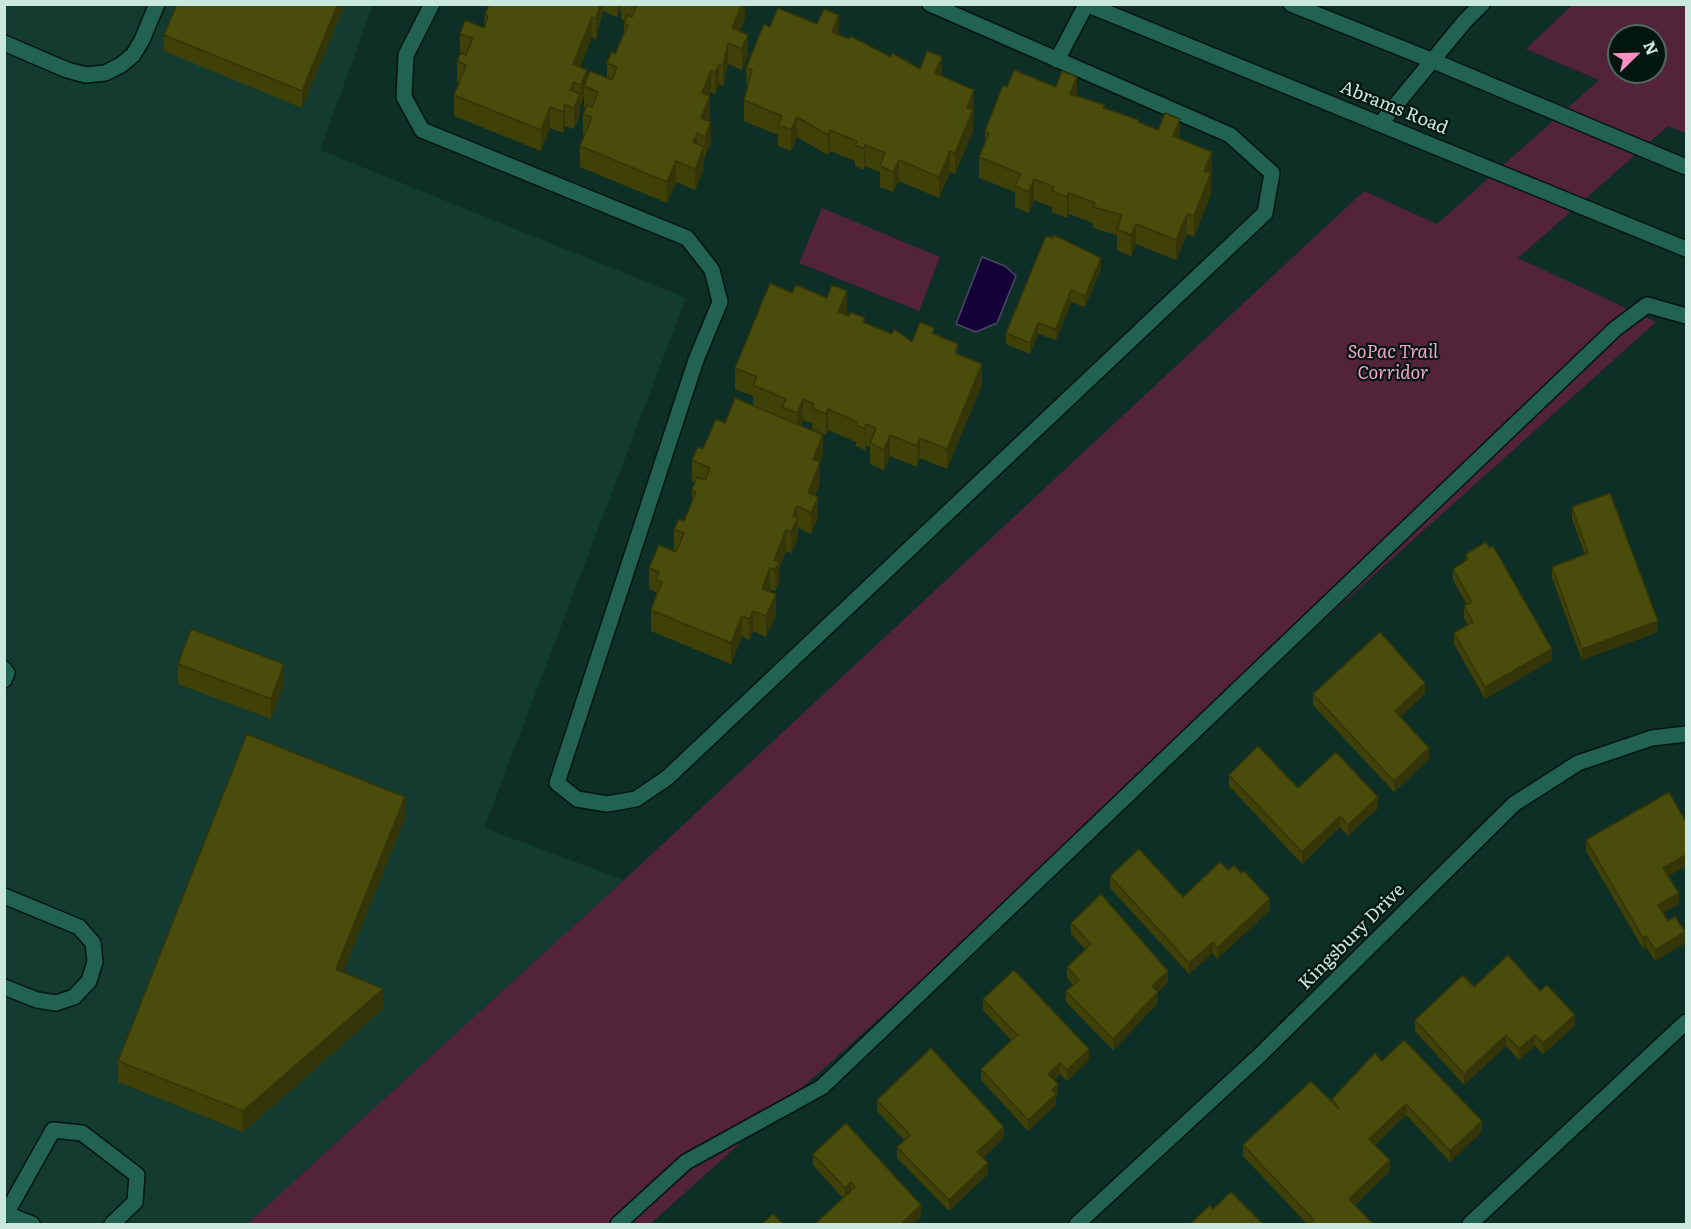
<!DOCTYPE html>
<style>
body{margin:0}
#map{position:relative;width:1691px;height:1229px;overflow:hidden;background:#0e2f26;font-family:Literata,serif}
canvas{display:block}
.frame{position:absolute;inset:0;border:6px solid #cae8dd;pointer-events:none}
.north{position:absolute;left:1607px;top:24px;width:60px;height:60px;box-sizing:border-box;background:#00160f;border:2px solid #516a61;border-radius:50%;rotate:67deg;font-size:16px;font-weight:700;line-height:24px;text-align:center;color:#cae8dd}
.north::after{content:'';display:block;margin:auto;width:21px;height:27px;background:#fc8fc1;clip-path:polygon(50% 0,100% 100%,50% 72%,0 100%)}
</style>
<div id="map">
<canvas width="1691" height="1229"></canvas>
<div class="frame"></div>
<div class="north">N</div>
</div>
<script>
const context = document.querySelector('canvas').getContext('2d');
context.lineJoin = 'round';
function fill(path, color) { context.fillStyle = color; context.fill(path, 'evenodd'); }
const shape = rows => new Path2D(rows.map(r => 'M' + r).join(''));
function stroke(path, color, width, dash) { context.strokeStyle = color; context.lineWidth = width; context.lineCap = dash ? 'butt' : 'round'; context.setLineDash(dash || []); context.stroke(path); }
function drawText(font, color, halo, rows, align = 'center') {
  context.font = font + ' Literata,serif'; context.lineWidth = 4.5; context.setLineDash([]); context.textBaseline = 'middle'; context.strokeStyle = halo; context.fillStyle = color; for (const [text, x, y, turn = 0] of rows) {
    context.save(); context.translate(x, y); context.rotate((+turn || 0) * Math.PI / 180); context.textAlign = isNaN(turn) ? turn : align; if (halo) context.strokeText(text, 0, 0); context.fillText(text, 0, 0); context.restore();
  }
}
fill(shape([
 [5,5,373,5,320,150,686,298,484,828,624,880,247,1224,5,1224]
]), '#133b30');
fill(shape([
 [1572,5,1686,5,1686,133,1668,126,1518,258,1656,322,650,1224,247,1224,624,880,1364,191,1437,224,1599,80,1526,49],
 [1619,36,1655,36,1655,72,1619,72],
 [822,208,940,257,919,311,799,263]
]), '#53233a');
const water = shape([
 [982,257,1005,266,1016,276,997,323,976,332,956,324,982,257]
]);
fill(water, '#140037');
stroke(water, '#4b4669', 1.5);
const lane = shape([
 [432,4,406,55,404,97,422,130,687,238,712,270,720,302,696,360,557,783,577,799,607,804,636,799,667,778,1265,213,1272,173,1230,135,930,4],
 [4,43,67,70,86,75,105,73,121,65,133,55,142,40,157,4],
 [1057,60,1086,5],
 [4,669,7,673,4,680],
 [4,896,79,927,93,943,95,962,89,981,74,997,56,1003,37,1000,4,987],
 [4,1213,32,1224],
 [6,1214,53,1130,82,1133,137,1175,135,1202,112,1224],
 [618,1224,686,1162,822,1087,1615,329,1647,305,1686,316],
 [1470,1224,1686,1022]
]);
const street = shape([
 [1077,1224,1259,1056,1514,804,1578,763,1652,738,1686,734]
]);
const secondary = shape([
 [1086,4,1686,249],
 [1291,4,1431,60,1686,167],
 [1380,124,1465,21,1482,4]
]);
stroke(lane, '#03150f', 18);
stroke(street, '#03150f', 18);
stroke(secondary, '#03150f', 18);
stroke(lane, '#226250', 15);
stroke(street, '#226250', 15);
stroke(secondary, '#226250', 15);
fill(shape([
 [177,4,345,4,302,108,164,51,164,35],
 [489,4,745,4,745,18,740,31,748,56,742,70,728,64,723,86,719,84,715,94,711,92,709,95,710,116,708,121,711,143,705,157,704,157,704,168,695,190,676,182,667,203,580,167,580,146,585,135,583,134,583,114,586,107,584,107,584,96,581,105,580,105,580,115,574,129,565,126,563,133,550,128,541,151,454,116,454,95,459,82,457,82,457,61,460,54,460,34,484,28,485,15],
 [621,8,621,19,625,21,624,24,624,34,615,54,607,63,607,78,587,80,580,67,592,37,596,40,603,11,617,17],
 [770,27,839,35,920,69,942,76,974,111,973,113,973,131,955,174,950,172,939,198,899,181,893,192,880,187,880,172,865,166,864,170,855,166,855,161,830,151,828,155,797,137,791,151,778,146,778,135,744,121,744,100,747,89,746,68],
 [1007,87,1077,96,1180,139,1212,173,1211,176,1211,194,1194,237,1187,234,1176,260,1136,244,1131,256,1117,250,1117,235,1093,228,1093,223,1069,214,1067,218,1052,212,1052,207,1034,200,1029,213,1015,207,1015,192,979,178,979,157,985,144,985,131],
 [1101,269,1085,307,1071,302,1056,340,1038,334,1030,354,1006,344,1006,333],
 [792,293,847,312,846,315,912,342,934,334,958,354,982,385,947,469,920,458,917,467,890,456,884,470,870,464,870,447,866,445,865,450,856,446,856,442,828,430,826,435,812,429,812,423,803,420,800,425,823,456,820,462,820,483,815,496,818,518,811,534,798,528,798,539,791,553,786,551,779,568,779,582,775,591,770,589,769,591,776,615,766,637,753,631,749,640,742,636,731,664,651,631,651,610,656,596,656,592,649,589,649,568,676,552,677,551,674,550,674,529,684,521,692,502,692,490,695,482,692,481,692,460,703,449,725,423,753,406,753,396,735,389,735,368],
 [1572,507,1658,632,1582,660,1552,578,1552,567,1585,555,1572,519],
 [1466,554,1552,660,1485,699,1454,644,1454,633,1468,625,1464,618,1464,606,1467,605,1453,580,1453,569,1466,561],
 [178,664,284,685,271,719,178,684],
 [1313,694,1425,694,1400,717,1429,759,1394,792,1313,705],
 [1229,775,1298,788,1378,808,1348,836,1340,827,1302,864,1229,786],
 [405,818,343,972,383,1009,243,1132,118,1082,118,1061],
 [1686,822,1686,866,1668,876,1679,904,1663,913,1668,921,1685,943,1655,961,1646,947,1643,949,1586,851,1586,840],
 [1110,876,1183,897,1270,910,1217,959,1213,953,1189,974,1110,888],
 [1071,923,1168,982,1158,992,1158,1003,1113,1050,1066,1002,1066,991,1073,985,1067,978,1067,967,1085,949,1071,934],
 [1474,987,1540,991,1575,1026,1543,1054,1535,1046,1519,1060,1506,1046,1464,1085,1415,1031,1415,1020],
 [983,999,1089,1060,1067,1081,1060,1074,1054,1080,1058,1095,1056,1097,1056,1105,1028,1131,981,1080,981,1069,1011,1040,983,1010],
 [1382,1061,1482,1132,1450,1162,1406,1115,1375,1145,1390,1171,1355,1205,1373,1224,1307,1224,1243,1156,1243,1145,1332,1101,1332,1099],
 [877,1100,1004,1138,983,1158,988,1174,949,1211,897,1158,897,1147,904,1140,877,1111],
 [813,1154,921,1217,843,1198,813,1165]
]), '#404109');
fill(shape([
 [338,4,345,4,302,108,302,91],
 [600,4,603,4,603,11,596,40,596,19],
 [617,4,621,4,621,8,617,17],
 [742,4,745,4,745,18,734,46,732,28],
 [839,15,839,36,832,32],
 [592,17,592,37,574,83,574,102,570,90,573,64],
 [748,35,748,56,742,70,742,49],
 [728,43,728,64,723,86,723,66],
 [942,57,942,78,935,73],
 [719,64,719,84,715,94,715,73],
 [587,70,587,87,584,86,584,96,581,105,581,85],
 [711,71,711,92,702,113,702,93],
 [1077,77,1077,98,1070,94],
 [974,90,973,131,955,174,955,153,967,108],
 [580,94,580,115,574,129,574,108],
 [710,96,710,116,702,135,701,118],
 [565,105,565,126,563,133,563,112],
 [550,107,550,128,541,151,541,130],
 [797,117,797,137,791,151,791,130],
 [1180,119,1180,140,1173,136],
 [711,122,711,143,705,157,705,137],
 [830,130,830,151,828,155,828,135],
 [697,133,697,154,693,142],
 [865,145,865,166,864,170,864,149],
 [704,147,704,168,695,190,695,169],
 [950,151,950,172,939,198,939,177],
 [1212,152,1211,194,1194,237,1194,216,1204,171],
 [899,160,899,181,893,192,893,172],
 [676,161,676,182,667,203,667,182],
 [1034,179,1034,200,1029,213,1029,192],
 [1069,193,1069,214,1067,218,1067,197],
 [1187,214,1187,234,1176,260,1176,240],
 [1136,224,1136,244,1131,256,1131,235],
 [1101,258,1101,269,1085,307,1085,296],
 [1071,290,1071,302,1056,340,1056,329],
 [847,291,847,312,838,332,838,312],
 [1038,323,1038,334,1030,354,1030,343],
 [958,344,958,364,955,353],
 [982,364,982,385,947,469,947,449],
 [803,399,803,420,797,434,797,413],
 [828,409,828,430,826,435,826,414],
 [866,424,866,445,865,450,865,429],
 [823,435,823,456,813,480,813,459],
 [890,435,890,456,884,470,884,450],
 [920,438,920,458,917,467,917,446],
 [820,462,820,483,808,512,808,493],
 [818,497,818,518,811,534,811,513],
 [797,506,798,539,791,553,791,532,793,516],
 [786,530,786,551,779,568,779,582,775,591,775,570,774,560],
 [770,568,770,589,762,609,762,589],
 [776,594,776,615,766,637,766,616],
 [753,611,753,631,749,640,749,619],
 [742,616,742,636,731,664,731,643],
 [1658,621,1658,632,1582,660,1582,649],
 [1552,649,1552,660,1485,699,1485,687],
 [284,664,284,685,271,719,271,699],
 [1425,683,1425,694,1395,722,1395,711],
 [1429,748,1429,759,1394,792,1394,781],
 [405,797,405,818,336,990,336,969],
 [1378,797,1378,808,1348,836,1348,825],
 [1340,816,1340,827,1302,864,1302,852],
 [1686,855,1686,866,1663,879,1663,868],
 [1679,893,1679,904,1658,916,1658,905],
 [1270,899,1270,910,1217,959,1217,948],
 [1685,932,1685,943,1655,961,1655,950],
 [1646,936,1646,947,1643,949,1643,938],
 [1213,942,1213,953,1189,974,1189,963],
 [1168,971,1168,982,1152,997,1152,986],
 [383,989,383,1009,243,1132,243,1111],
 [1158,992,1158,1003,1113,1050,1113,1039],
 [1575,1015,1575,1026,1543,1054,1543,1043],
 [1506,1035,1506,1046,1464,1085,1464,1074],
 [1535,1035,1535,1046,1519,1060,1519,1049],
 [1089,1049,1089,1060,1067,1081,1067,1070],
 [1060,1063,1060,1074,1048,1085,1048,1074],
 [1058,1084,1058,1095,1056,1097,1056,1105,1028,1131,1028,1120,1052,1090],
 [1406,1104,1406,1115,1369,1150,1369,1139],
 [1482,1121,1482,1132,1450,1162,1450,1151],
 [1004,1127,1004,1138,977,1163,977,1152],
 [1390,1160,1390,1171,1349,1210,1349,1199],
 [988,1163,988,1174,949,1211,949,1200],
 [851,1182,851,1193,845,1199,845,1188],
 [921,1205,921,1217,913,1224,901,1224]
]), '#343508');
const building = shape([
 [177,4,338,4,302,91,164,35,177,4],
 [489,4,600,4,596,19,592,17,573,64,587,70,581,85,574,82,570,90,580,94,574,108,565,105,563,112,550,107,541,130,454,95,466,65,457,61,461,53,466,55,473,38,460,34,465,20,484,28,488,16,485,15,489,4],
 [635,4,742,4,732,28,748,35,742,49,728,43,723,66,719,64,715,73,711,71,702,93,710,96,701,118,711,122,705,137,697,133,693,142,704,147,695,169,676,161,667,182,580,146,592,117,583,114,587,105,592,107,598,92,584,86,590,71,612,80,617,67,607,63,611,52,615,54,628,25,624,24,627,15,632,17,637,5,635,4],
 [778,8,817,24,824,9,839,15,832,32,849,39,850,36,891,57,892,53,920,69,927,51,942,57,935,73,974,90,967,108,973,110,955,153,950,151,939,177,899,160,893,172,880,166,885,153,865,145,864,149,855,145,857,141,830,130,828,135,797,117,791,130,778,125,782,116,744,100,752,70,746,68,764,24,770,27,778,8],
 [1014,70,1056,87,1062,71,1077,77,1070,94,1105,105,1103,108,1139,120,1138,122,1158,130,1165,113,1180,119,1173,136,1212,152,1204,171,1211,173,1194,216,1187,214,1176,240,1136,224,1131,235,1117,229,1122,215,1093,207,1095,203,1069,193,1067,197,1052,191,1054,187,1034,179,1029,192,1015,186,1021,174,979,157,989,133,985,131,1003,85,1007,87,1014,70],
 [1054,235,1101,258,1085,296,1071,290,1056,329,1038,323,1030,343,1006,333,1046,236,1052,238,1054,235],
 [770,283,792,293,796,285,827,298,832,285,847,291,838,312,849,316,850,312,865,318,863,322,892,334,894,329,912,342,920,322,934,328,932,333,958,344,955,353,982,364,947,449,920,438,917,446,890,435,884,450,870,443,876,428,866,424,865,429,856,425,857,422,828,409,826,414,812,408,814,404,803,399,797,413,782,407,786,399,753,385,757,377,735,368,770,283],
 [735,398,823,435,813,459,820,462,808,493,818,497,811,513,797,506,793,516,798,518,791,532,786,530,774,560,779,562,775,570,770,568,762,589,776,594,766,616,753,611,749,619,742,616,731,643,651,610,662,582,656,580,659,572,649,568,659,545,676,552,684,533,674,529,679,519,684,521,696,492,692,490,697,477,705,480,710,468,692,460,698,447,703,449,716,419,725,423,735,398],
 [1610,493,1658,621,1582,649,1552,567,1588,553,1572,507,1610,493],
 [1486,542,1489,548,1493,546,1552,649,1485,687,1454,633,1473,622,1464,606,1472,602,1453,569,1468,559,1466,554,1486,542],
 [191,629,284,664,271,699,178,664,191,629],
 [1380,632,1425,683,1395,711,1429,748,1394,781,1313,694,1380,632],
 [247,734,405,797,336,969,383,989,243,1111,118,1061,247,734],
 [1258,746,1298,788,1336,752,1378,797,1348,825,1340,816,1302,852,1229,775,1258,746],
 [1669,792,1686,822,1686,855,1663,868,1679,893,1658,905,1668,921,1675,916,1685,932,1655,950,1646,936,1643,938,1586,840,1669,792],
 [1139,849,1183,897,1220,862,1228,870,1234,865,1241,873,1244,871,1270,899,1217,948,1213,942,1189,963,1110,876,1139,849],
 [1101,894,1168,971,1152,986,1158,992,1113,1039,1066,991,1079,980,1067,967,1091,944,1071,923,1101,894],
 [1508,955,1540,991,1547,985,1575,1015,1543,1043,1535,1035,1519,1049,1506,1035,1464,1074,1415,1020,1463,975,1474,987,1508,955],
 [1014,970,1089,1049,1067,1070,1060,1063,1048,1074,1058,1084,1052,1090,1056,1094,1028,1120,981,1069,1017,1035,983,999,1014,970],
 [1404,1040,1482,1121,1450,1151,1406,1104,1369,1139,1390,1160,1349,1199,1373,1224,1309,1224,1314,1220,1243,1145,1311,1081,1339,1109,1332,1099,1375,1053,1382,1061,1404,1040],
 [931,1048,1004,1127,977,1152,988,1163,949,1200,897,1147,910,1135,877,1100,931,1048],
 [846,1123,921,1205,901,1224,815,1224,855,1187,851,1182,845,1188,813,1154,846,1123],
 [1231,1192,1263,1224,1190,1224,1210,1205,1213,1209,1231,1192],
 [773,1214,783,1224,762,1224,773,1214]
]);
fill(building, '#4a4c0b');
stroke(building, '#343508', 1.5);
drawText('18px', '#cae8dd', '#00160f', [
 ["Abrams Road",1394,108,22],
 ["Kingsbury Drive",1352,937,-45]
]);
drawText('italic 18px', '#f6a4c8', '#00160f', [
 ["SoPac Trail",1393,353],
 ["Corridor",1393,374]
]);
</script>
